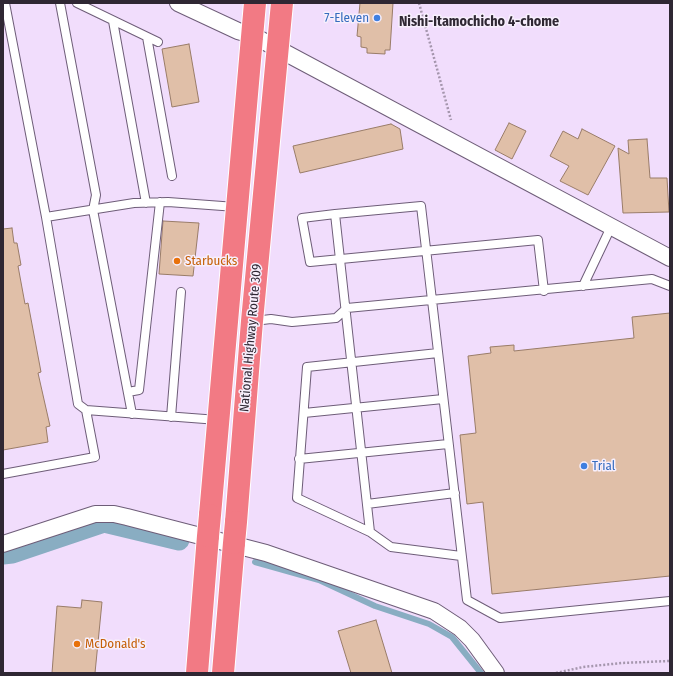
<!DOCTYPE html>
<style>
body{margin:0}
#map{position:relative;width:673px;height:676px;overflow:hidden;background:#f1ddfc;font-family:"Fira Sans Condensed",sans-serif}
canvas{display:block}
.frame{position:absolute;inset:0;border:4px solid #2f2733;pointer-events:none}
</style>
<div id="map">
<canvas width="673" height="676"></canvas>
<div class="frame"></div>
</div>
<script>
const context = document.querySelector('canvas').getContext('2d');
context.lineJoin = 'round';
const shape = rows => new Path2D(rows.map(r => 'M' + r).join(''));
function stroke(path, color, width, dash) { context.strokeStyle = color; context.lineWidth = width; context.lineCap = dash ? 'butt' : 'round'; context.setLineDash(dash || []); context.stroke(path); }
function fill(path, color) { context.fillStyle = color; context.fill(path, 'evenodd'); }
function drawText(font, color, halo, rows, align = 'center') {
  context.font = font + ' "Fira Sans Condensed",sans-serif'; context.lineWidth = 3; context.setLineDash([]); context.textBaseline = 'middle'; context.strokeStyle = halo; context.fillStyle = color; for (const [text, x, y, turn = 0] of rows) {
    context.save(); context.translate(x, y); context.rotate((+turn || 0) * Math.PI / 180); context.textAlign = isNaN(turn) ? turn : align; if (halo) context.strokeText(text, 0, 0); context.fillText(text, 0, 0); context.restore();
  }
}
stroke(shape([
 [255,562,319,580,375,606,429,624,452,637,481,673]
]), '#89adc2', 6);
stroke(shape([
 [3,554,12,553,104,522,179,540]
]), '#89adc2', 21);
const building = shape([
 [360,3,393,3,390,50,385,50,385,54,367,53,367,48,361,47,361,37,357,36,360,3],
 [189,44,199,102,172,107,162,49,189,44],
 [509,123,526,131,512,159,495,150,509,123],
 [391,124,400,129,403,149,300,173,293,146,391,124],
 [582,129,615,146,588,195,560,181,569,166,550,156,563,131,578,139,582,129],
 [647,139,650,178,667,178,669,212,623,213,618,148,629,154,628,140,647,139],
 [163,221,199,223,193,276,159,274,163,221],
 [12,228,14,243,17,243,21,265,18,266,25,304,28,303,41,372,38,373,50,426,46,427,48,442,3,450,3,229,12,228],
 [670,313,670,576,492,594,483,502,467,504,460,435,476,433,468,356,491,353,490,347,514,345,514,351,634,338,632,317,670,313],
 [82,600,102,602,95,673,52,673,57,606,81,608,82,600],
 [376,620,392,673,351,673,338,631,376,620]
]);
fill(building, '#e0bfa8');
stroke(building, '#997c68', 1);
const lane = shape([
 [5,3,46,217],
 [60,3,96,195,93,210,132,414],
 [77,3,158,42],
 [113,21,146,203],
 [147,37,172,176],
 [335,214,302,218,310,262,538,240,544,291],
 [583,286,611,227],
 [254,321,271,319,292,322,336,318,347,308,652,279,670,286],
 [128,392,139,390,160,202],
 [304,413,443,399],
 [171,417,181,292],
 [218,420,86,410,78,404,46,217,134,203,168,202,236,207],
 [299,459,448,444],
 [3,474,95,457,86,410],
 [367,504,455,493],
 [370,532,297,498,307,367,438,353],
 [461,556,391,547,370,532,335,214,421,206,467,600,500,618,670,601]
]);
const street = shape([
 [178,3,238,31,252,35,670,258],
 [3,544,95,514,114,514,127,517,266,553,434,611,460,628,472,640,496,673]
]);
const highway = shape([
 [210,515,255,3],
 [236,522,252,321,282,3],
 [197,673,208,536],
 [223,673,234,543]
]);
stroke(lane, '#6e5d78', 10);
stroke(street, '#6e5d78', 18);
stroke(highway, '#fff', 24);
stroke(shape([
 [419,3,451,120],
 [556,673,583,667,622,663,670,661]
]), '#a596ad', 2.5, [2, 2]);
stroke(lane, '#fff', 8);
stroke(street, '#fff', 16);
stroke(highway, '#f27a84', 22);
const highwayBridge = shape([
 [208,536,210,515],
 [234,543,236,522]
]);
stroke(highwayBridge, '#fff', 24, []);
stroke(highwayBridge, '#f27a84', 22);
for (const [x, y, r, color] of [
 [377,18,4,"#3f7fe0"],
 [177,261,4,"#e8710a"],
 [584,466,4,"#3f7fe0"],
 [77,644,4,"#e8710a"]
]) { const dot = new Path2D(); dot.arc(x, y, r, 0, 2 * Math.PI); context.fillStyle = color; context.fill(dot); stroke(dot, '#f7effc', 1.5); }
drawText('13px', '#366cbe', '#f7effc', [
 ["7-Eleven",369,18],
 ["Trial",592,466,"left"]
], 'right');
drawText('13px', '#c56008', '#f7effc', [
 ["Starbucks",185,261],
 ["McDonald's",85,644]
], 'left');
drawText('13px', '#2f2733', '#f7effc', [
 ["National Highway Route 309",251,338,-85]
]);
drawText('bold 14px', '#2f2733', '#f7effc', [
 ["Nishi-Itamochicho 4-chome",479,22]
]);
</script>
